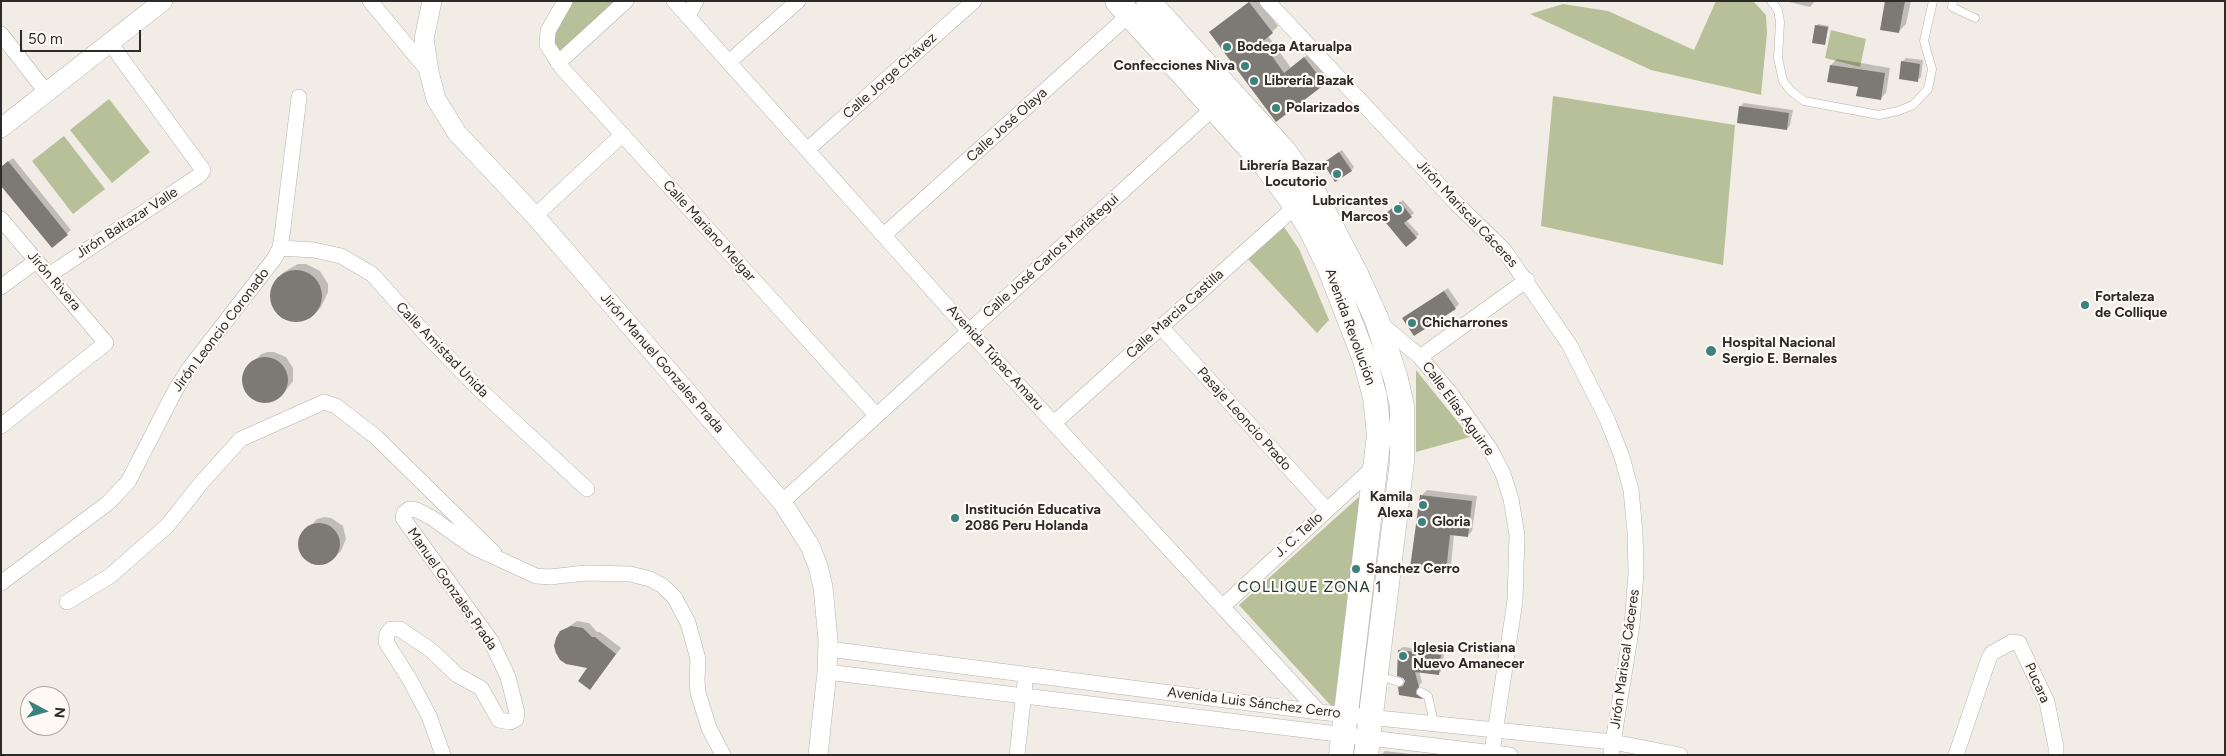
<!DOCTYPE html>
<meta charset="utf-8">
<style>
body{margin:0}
#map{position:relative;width:2226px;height:756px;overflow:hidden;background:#f1ece6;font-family:Figtree,sans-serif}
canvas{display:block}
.frame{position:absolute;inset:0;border:2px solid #2d2b29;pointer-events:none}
.north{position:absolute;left:20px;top:686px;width:50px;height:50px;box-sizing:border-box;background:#fef9f4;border:1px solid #aaa7a3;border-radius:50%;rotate:96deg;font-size:14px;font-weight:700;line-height:20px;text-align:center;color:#2d2b29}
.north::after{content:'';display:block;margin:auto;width:18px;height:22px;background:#3b827d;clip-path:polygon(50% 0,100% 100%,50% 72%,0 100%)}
.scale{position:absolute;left:20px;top:30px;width:121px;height:22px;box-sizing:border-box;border:2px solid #2d2b29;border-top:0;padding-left:6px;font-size:15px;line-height:18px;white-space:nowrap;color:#2d2b29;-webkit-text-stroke:4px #fef9f4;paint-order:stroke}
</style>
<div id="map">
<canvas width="2226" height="756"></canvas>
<div class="frame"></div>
<div class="north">N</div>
<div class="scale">50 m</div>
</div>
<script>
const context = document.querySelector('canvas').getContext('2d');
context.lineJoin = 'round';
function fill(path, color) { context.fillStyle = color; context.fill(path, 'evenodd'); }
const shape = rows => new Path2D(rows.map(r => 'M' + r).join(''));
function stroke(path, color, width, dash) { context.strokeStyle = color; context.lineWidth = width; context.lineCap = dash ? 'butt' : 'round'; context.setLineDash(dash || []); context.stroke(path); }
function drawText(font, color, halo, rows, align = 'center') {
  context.font = font + ' Figtree,sans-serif'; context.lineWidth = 4.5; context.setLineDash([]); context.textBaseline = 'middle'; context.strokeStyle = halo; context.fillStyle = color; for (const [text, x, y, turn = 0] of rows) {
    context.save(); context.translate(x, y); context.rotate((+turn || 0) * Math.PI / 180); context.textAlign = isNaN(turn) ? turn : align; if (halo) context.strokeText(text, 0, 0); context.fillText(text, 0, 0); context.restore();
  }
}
fill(shape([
 [571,1,618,1,559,57,553,48,554,28],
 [1716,1,1753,1,1766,15,1767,33,1761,95,1651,70,1530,14,1563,4,1608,11,1694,50],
 [1831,30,1866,39,1860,67,1825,58],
 [1553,96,1735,125,1723,265,1541,226],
 [109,99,150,152,112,183,70,130],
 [64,136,105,189,73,214,32,161],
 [1284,227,1299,249,1329,320,1317,333,1248,259],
 [1416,370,1470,437,1416,452],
 [1361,495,1334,709,1239,605]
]), '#b7c098');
fill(shape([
 [1250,1,1259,1,1278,26,1268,36,1291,68,1311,52,1330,77,1276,120,1216,27],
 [1785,1,1815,1,1810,7],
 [1880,1,1911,1,1906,24,1898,32,1886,3],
 [1818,24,1829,26,1825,44,1816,26],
 [1906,58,1923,60,1921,77,1917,80,1902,62],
 [1837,59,1890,68,1886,93,1880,99,1859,86,1829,81,1831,65],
 [1744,103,1793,110,1790,125,1787,129,1740,107],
 [1342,150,1354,167,1351,170,1324,163],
 [13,158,71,230,53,246,1,167],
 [1403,200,1414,213,1406,220,1419,234,1416,237,1386,214],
 [298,264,306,264,320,271,328,284,328,292,321,307,314,314,300,321,285,318,274,307,271,300,274,285,278,278,284,272],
 [1448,288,1459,304,1455,308,1408,315],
 [268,352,274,352,286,357,293,368,293,381,283,394,271,401,257,401,247,392,244,385,245,372,261,354],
 [1427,490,1477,496,1472,531,1467,536,1454,534,1451,565,1446,571,1422,495],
 [324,517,331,518,343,526,346,539,341,551,329,562,315,564,303,557,300,550,301,536,317,519],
 [577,621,589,623,597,632,600,632,621,648,590,689,589,667,561,632],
 [1403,647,1444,652,1442,670,1439,673,1419,671,1422,682,1419,686,1419,691,1425,696,1422,698,1400,694,1399,688,1406,681,1399,650],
 [1385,751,1419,755,1381,755]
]), '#0003');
fill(shape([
 [1885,1,1905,1,1899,33,1880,30],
 [1249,2,1273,33,1262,42,1284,73,1304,57,1325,84,1276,122,1209,32],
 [1815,25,1828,27,1825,45,1812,43],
 [1901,61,1920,64,1918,82,1899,79],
 [1830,65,1885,73,1881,100,1856,96,1858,87,1827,82],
 [1739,106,1789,113,1787,130,1737,123],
 [1339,152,1352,171,1335,182,1323,163],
 [8,161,68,235,52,248,1,186,1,167],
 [1400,202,1412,217,1404,223,1417,238,1406,247,1381,217],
 '270 296a26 26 0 1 1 52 0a26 26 0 1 1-52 0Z',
 [1444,291,1456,309,1414,336,1402,318],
 '242 380a23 23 0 1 1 46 0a23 23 0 1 1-46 0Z',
 [1420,495,1472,501,1468,537,1450,535,1446,572,1410,568],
 '298 544a21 21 0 1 1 42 0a21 21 0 1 1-42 0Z',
 [571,626,583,628,592,637,595,637,616,654,590,690,578,681,587,668,566,664,560,660,556,653,554,646,556,638,560,631],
 [1398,650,1441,655,1439,675,1415,672,1419,687,1416,690,1416,694,1423,699,1399,695,1398,687,1403,686,1405,681,1403,678,1397,676]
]), '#7d7974');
const service = shape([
 [1771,1,1778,10,1780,22,1778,58,1783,81,1791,91,1804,101,1879,115,1898,111,1913,105,1928,89,1932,69,1924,41,1933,1],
 [1953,1,1952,7,1975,18],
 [1379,676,1399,682],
 [1421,692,1428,696,1434,723]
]);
const minor = shape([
 [370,1,429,72],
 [565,1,548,31,547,45,562,68,876,415],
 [674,1,969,331,1319,712],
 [1267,1,1457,204,1504,250,1569,344,1607,419,1622,457,1631,490,1635,532,1636,573,1632,625,1611,755],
 [688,15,696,1],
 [1,34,46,92],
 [729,62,798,1],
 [558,63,626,1],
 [807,150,974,1],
 [535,216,622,135],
 [1,219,106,343,1,426],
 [884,235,1129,15],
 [280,248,314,250,341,256,372,274,430,339,480,390,587,489],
 [49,275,200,175,203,170,110,43],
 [1,287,36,261],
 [1380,323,1420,357,1451,394,1490,449,1503,474,1511,499,1517,535,1515,601,1492,752],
 [1161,327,1327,510],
 [1420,357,1527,280],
 [1054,423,1296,206],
 [782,502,1220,102],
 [1,583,108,503,128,482,176,389,191,366,274,259,280,248,283,228,299,97],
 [67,602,110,576,167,526,202,482,241,439,324,402,336,406,376,437,494,553],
 [1223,606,1376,465],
 [828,649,1319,712,1613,742,1680,755],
 [827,672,1510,755],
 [443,755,429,716,410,680,386,642,387,634,391,629,400,629,432,651,457,675,481,688,499,720,510,722,516,719,517,713,508,677,491,641,403,518,404,513,409,509,417,510,432,518,473,547,536,576,550,577,585,573,630,574,650,579,663,586,675,598,688,623,698,659,697,680,698,693,709,728,723,755],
 [1017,755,1026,674],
 [1956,755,1989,658,1992,653,2012,642,2019,643,2047,702,2056,747,2056,755]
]);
const tertiary = shape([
 [432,1,424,39,429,72,436,99,457,133,535,216,782,502,810,546,818,566,823,587,828,640,827,672,818,755],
 [1,128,163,1]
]);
const primary = shape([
 [1117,1,1267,167,1296,206,1311,230,1329,267,1365,360,1375,397,1379,435,1341,755],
 [1148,1,1284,151,1313,191,1356,274,1377,320,1396,379,1402,406,1402,461,1366,755]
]);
stroke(service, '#b6b2ac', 9);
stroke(minor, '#b6b2ac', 16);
stroke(tertiary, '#b6b2ac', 20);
stroke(primary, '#b6b2ac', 25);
stroke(service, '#fff', 8);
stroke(minor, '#fff', 15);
stroke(tertiary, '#fff', 19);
stroke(primary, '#fff', 24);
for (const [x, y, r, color] of [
 [1227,47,5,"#3b827d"],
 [1245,66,5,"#3b827d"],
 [1254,81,5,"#3b827d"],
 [1276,108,5,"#3b827d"],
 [1337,174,5,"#3b827d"],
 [1398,209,5,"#3b827d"],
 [2085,305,5,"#3b827d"],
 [1412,323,5,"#3b827d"],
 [1711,351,6,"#3b827d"],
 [1423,505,5,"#3b827d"],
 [955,518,5,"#3b827d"],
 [1422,522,5,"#3b827d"],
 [1356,569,5,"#3b827d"],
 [1403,656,5,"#3b827d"]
]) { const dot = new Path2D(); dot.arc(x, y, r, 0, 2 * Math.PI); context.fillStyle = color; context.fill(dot); stroke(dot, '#fef9f4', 2); }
drawText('bold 14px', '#2d2b29', '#fef9f4', [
 ["Bodega Atarualpa",1237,47],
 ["Confecciones Niva",1235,66,"right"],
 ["Librería Bazak",1264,81],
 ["Polarizados",1286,108],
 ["Librería Bazar",1327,166,"right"],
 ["Locutorio",1327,182,"right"],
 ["Lubricantes",1388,201,"right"],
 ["Marcos",1388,217,"right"],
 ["Fortaleza",2095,297],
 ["de Collique",2095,313],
 ["Chicharrones",1422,323],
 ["Hospital Nacional",1722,343],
 ["Sergio E. Bernales",1722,359],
 ["Kamila",1413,497,"right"],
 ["Alexa",1413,513,"right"],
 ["Institución Educativa",965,510],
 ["2086 Peru Holanda",965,526],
 ["Gloria",1432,522],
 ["Sanchez Cerro",1366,569],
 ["Iglesia Cristiana",1413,648],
 ["Nuevo Amanecer",1413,664]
], 'left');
drawText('14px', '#2d2b29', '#fef9f4', [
 ["Calle Jorge Chávez",890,76,-42],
 ["Calle José Olaya",1007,125,-42],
 ["Jirón Mariscal Cáceres",1467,214,47],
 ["Jirón Baltazar Valle",127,223,-33],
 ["Calle Mariano Melgar",709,231,48],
 ["Calle José Carlos Mariátegui",1051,256,-42],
 ["Jirón Rivera",54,281,49],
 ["Calle Marcia Castilla",1175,314,-42],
 ["Avenida Revolución",1350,327,70],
 ["Jirón Leoncio Coronado",221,330,-53],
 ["Calle Amistad Unida",442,350,46],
 ["Avenida Túpac Amaru",995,358,48],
 ["Jirón Manuel Gonzales Prada",662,363,49],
 ["Calle Elías Aguirre",1458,409,54],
 ["Pasaje Leoncio Prado",1244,419,48],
 ["J. C. Tello",1299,535,-42],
 ["Manuel Gonzales Prada",452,589,55],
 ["Jirón Mariscal Cáceres",1625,659,-82],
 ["Pucara",2037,683,66],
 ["Avenida Luis Sánchez Cerro",1254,703,7]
]);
context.letterSpacing = '1px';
drawText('15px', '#183a38', '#fef9f4', [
 ["COLLIQUE ZONA 1",1310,588]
]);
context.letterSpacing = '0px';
</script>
